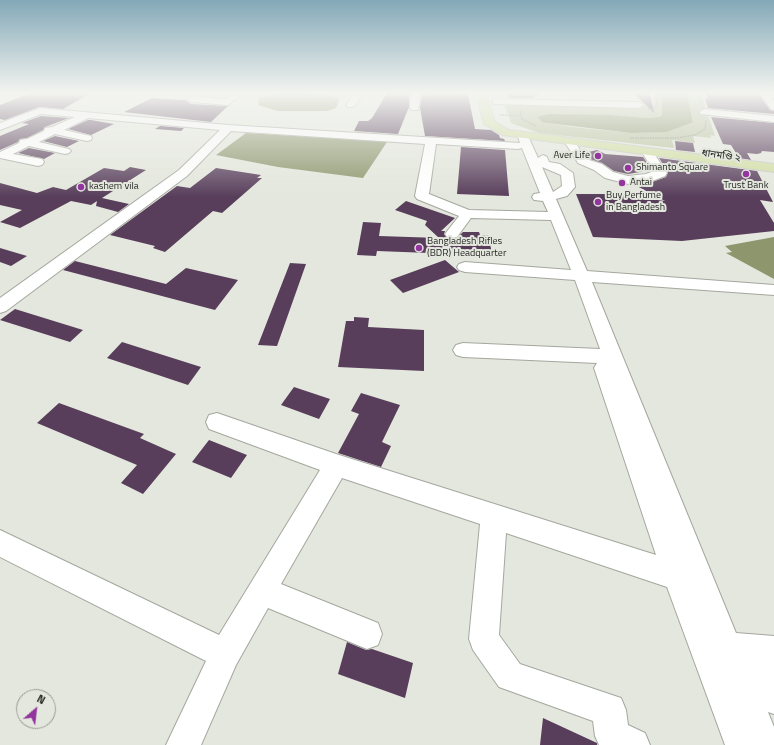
<!DOCTYPE html>
<meta charset="utf-8">
<style>
body{margin:0}
#map{position:relative;width:774px;height:745px;overflow:hidden;background:#e4e7dd;font-family:"Titillium Web",sans-serif}
canvas{display:block}
.north{position:absolute;left:16px;top:689px;width:40px;height:40px;box-sizing:border-box;background:#e4e7dd;border:1px solid #999b94;border-radius:50%;rotate:28deg;font-size:11px;font-weight:700;line-height:16px;text-align:center;color:#282926}
.north::after{content:'';display:block;margin:auto;width:14px;height:18px;background:#93359f;clip-path:polygon(50% 0,100% 100%,50% 72%,0 100%)}
</style>
<div id="map">
<canvas width="774" height="745"></canvas>
<div class="north">N</div>
</div>
<script>
const context = document.querySelector('canvas').getContext('2d');
context.lineJoin = 'round';
function fill(path, color) { context.fillStyle = color; context.fill(path, 'evenodd'); }
const shape = rows => new Path2D(rows.map(r => 'M' + r).join(''));
function stroke(path, color, width, dash) { context.strokeStyle = color; context.lineWidth = width; context.lineCap = dash ? 'butt' : 'round'; context.setLineDash(dash || []); context.stroke(path); }
function drawText(font, color, halo, rows, align = 'center') {
  context.font = font + ' "Titillium Web","Noto Sans Bengali",sans-serif'; context.lineWidth = 4; context.setLineDash([]); context.textBaseline = 'middle'; context.strokeStyle = halo; context.fillStyle = color; for (const [text, x, y, turn = 0] of rows) {
    context.save(); context.translate(x, y); context.rotate((+turn || 0) * Math.PI / 180); context.textAlign = isNaN(turn) ? turn : align; if (halo) context.strokeText(text, 0, 0); context.fillText(text, 0, 0); context.restore();
  }
}
fill(shape([
 [654,93,660,93,662,102,662,115,659,117,647,118,549,114,538,119,547,123,573,127,631,133,655,132,693,122,687,93,701,93,715,136,710,135,711,138,693,136,695,143,672,140,674,148,539,133,511,123,504,103,654,106]
]), '#b9c29e');
fill(shape([
 [288,93,325,95,340,98,336,108,327,111,278,111,258,105,259,97],
 [660,93,687,93,693,122,691,123,666,132,631,133,547,123,542,122,537,117,549,114,610,115,647,118,659,117,662,115,662,102],
 [246,133,296,136,387,142,363,178,278,167,216,155],
 [774,237,774,279,726,253,732,252,725,246]
]), '#8d966d');
fill(shape([
 [31,93,91,93,63,109,39,107,5,120,0,119,0,105],
 [387,93,409,93,409,107,398,134,354,131,359,121,368,121,372,118],
 [422,93,468,94,475,129,491,130,499,135,500,138,504,139,505,141,425,136,420,108],
 [507,93,541,93,533,98,509,98],
 [633,93,650,93,654,113,645,104],
 [705,93,758,93,770,110,774,111,774,114,708,108,705,98,708,99],
 [152,98,185,100,191,104,228,106,211,122,124,112],
 [41,116,69,118,45,127,43,130,27,138,20,139,18,142,0,150,0,136,29,124,22,123],
 [711,117,774,123,774,152,762,151,761,153,757,154,747,153,751,160,739,158,731,145,723,144],
 [88,120,91,120,114,124,91,135,68,129],
 [160,126,184,128,181,131,155,129],
 [55,136,79,141,67,147,43,141],
 [675,141,693,143,695,152,676,150],
 [461,147,505,150,509,196,457,194],
 [29,148,55,153,44,159,18,153],
 [597,150,605,154,643,157,652,170,628,174,614,171,602,163,587,158,584,153],
 [659,158,757,171,773,202,760,200,774,223,774,231,682,241,593,237,576,194,612,194,665,201,635,185,652,182,666,177,668,172],
 [130,167,146,170,102,198,129,204,118,212,96,206,97,201,91,205,71,201,20,228,0,222,22,210,0,205,0,183,37,193,53,187,66,190,104,168,124,171],
 [216,168,261,175,257,178,262,178,222,213,213,211,165,252,153,248,155,246,110,235,177,186,190,188],
 [406,201,455,218,441,231,445,231,444,234,447,238,457,238,463,232,479,232,480,235,488,235,492,253,482,253,482,255,377,251,376,256,357,255,363,222,381,223,379,236,439,238,425,225,427,221,395,210],
 [0,248,27,256,11,266,0,262],
 [445,260,459,272,403,293,390,280],
 [75,261,166,284,186,268,238,280,215,310,63,270],
 [290,263,306,264,277,346,258,345],
 [15,309,83,330,70,342,0,320],
 [354,317,369,318,368,327,424,330,424,371,338,367,346,321,354,321],
 [122,342,201,367,188,385,107,358],
 [294,387,330,399,319,419,281,405],
 [361,393,400,405,382,442,391,446,381,467,338,453,359,414,351,411],
 [59,403,144,434,140,438,176,454,143,494,121,483,137,465,37,423],
 [209,440,247,455,231,478,192,462],
 [347,642,366,650,372,649,413,663,405,698,338,674],
 [543,718,597,743,597,745,540,745]
]), '#583e5b');
const minor = shape([
 [233,93,243,93,228,105,191,102,186,99,191,96,226,99,233,93],
 [355,93,364,93,354,107,348,107,346,105,355,93],
 [411,93,421,93,418,110,412,110,410,108,411,93],
 [759,93,768,93,774,101,774,110,771,109,759,93],
 [496,99,639,102,644,105,639,108,493,104,493,100,496,99],
 [40,108,228,125,520,143,518,136,523,133,528,136,538,158,543,155,547,157,549,162,560,164,573,173,575,187,567,196,556,199,587,271,774,285,774,295,592,282,736,633,774,636,774,714,768,712,774,727,774,745,725,745,667,587,506,533,499,635,520,664,621,698,626,710,628,725,645,733,650,745,599,745,595,736,593,721,499,687,473,650,469,639,480,524,342,478,281,584,378,623,382,634,378,645,367,649,268,608,236,665,201,745,166,745,206,661,0,557,0,530,219,635,320,470,209,429,206,422,209,415,217,413,336,454,656,555,594,368,597,363,463,357,456,355,453,350,456,345,463,343,600,349,575,280,465,272,459,270,457,267,459,264,465,262,571,270,551,220,471,218,457,237,447,237,445,234,459,216,417,199,415,196,425,144,231,131,187,176,6,311,0,313,0,298,179,170,220,130,88,118,64,130,91,136,92,138,91,140,87,141,55,134,39,142,69,149,71,151,69,153,65,154,29,146,13,154,42,159,44,162,42,165,38,166,0,158,0,152,19,143,20,140,27,139,44,131,45,128,52,127,75,117,41,114,0,130,0,123,40,108],
 [436,144,518,149,522,148,540,193,534,194,532,197,534,200,543,201,548,212,469,210,429,194,436,144],
 [542,167,561,175,562,186,553,192,542,167],
 [704,109,774,116,774,122,701,114,699,112,704,109],
 [569,138,573,139,586,159,602,164,613,172,628,176,646,174,654,171,641,151,647,148,651,149,667,173,665,176,652,181,628,184,605,178,594,170,578,163,564,141,569,138]
]);
const major = shape([
 [476,93,486,93,495,122,509,130,774,164,774,172,502,135,484,124,476,93]
]);
stroke(minor, '#a4a79e', 2);
stroke(major, '#c7c7c7', 2);
stroke(shape([
 [698,93,701,104],
 [322,95,346,96],
 [648,109,655,109,658,101,656,93],
 [520,111,522,119,536,126],
 [500,115,520,116],
 [630,138,677,138,695,135,705,129,706,120]
]), '#91938c', 1.5, [1.5, 1]);
fill(minor, '#fff');
fill(major, '#d1dda2');
const sky = context.createLinearGradient(0, 0, 0, 197);
sky.addColorStop(0, '#83a8b7');
sky.addColorStop(0.47, '#f3f4f0');
sky.addColorStop(1, '#f3f4f000');
context.fillStyle = sky;
context.fillRect(0, 0, 774, 197);
for (const [x, y, r, color] of [
 [598,156,4,"#93359f"],
 [628,168,4,"#93359f"],
 [746,174,4,"#93359f"],
 [622,183,4,"#93359f"],
 [81,187,4,"#93359f"],
 [598,202,4,"#93359f"],
 [419,248,4,"#93359f"]
]) { const dot = new Path2D(); dot.arc(x, y, r, 0, 2 * Math.PI); context.fillStyle = color; context.fill(dot); stroke(dot, '#e4e7dd', 1.5); }
drawText('10px', '#282926', '#e4e7dd', [
 ["Aver Life",590,156,"right"],
 ["Shimanto Square",636,168],
 ["Antai",630,183],
 ["Trust Bank",746,186,"center"],
 ["kashem vila",89,187],
 ["Buy Perfume",606,196],
 ["in Bangladesh",606,208],
 ["Bangladesh Rifles",427,242],
 ["(BDR) Headquarter",427,254]
], 'left');
drawText('10px', '#282926', '#e4e7dd', [
 ["ধানমণ্ডি ২",721,156,8]
]);
</script>
